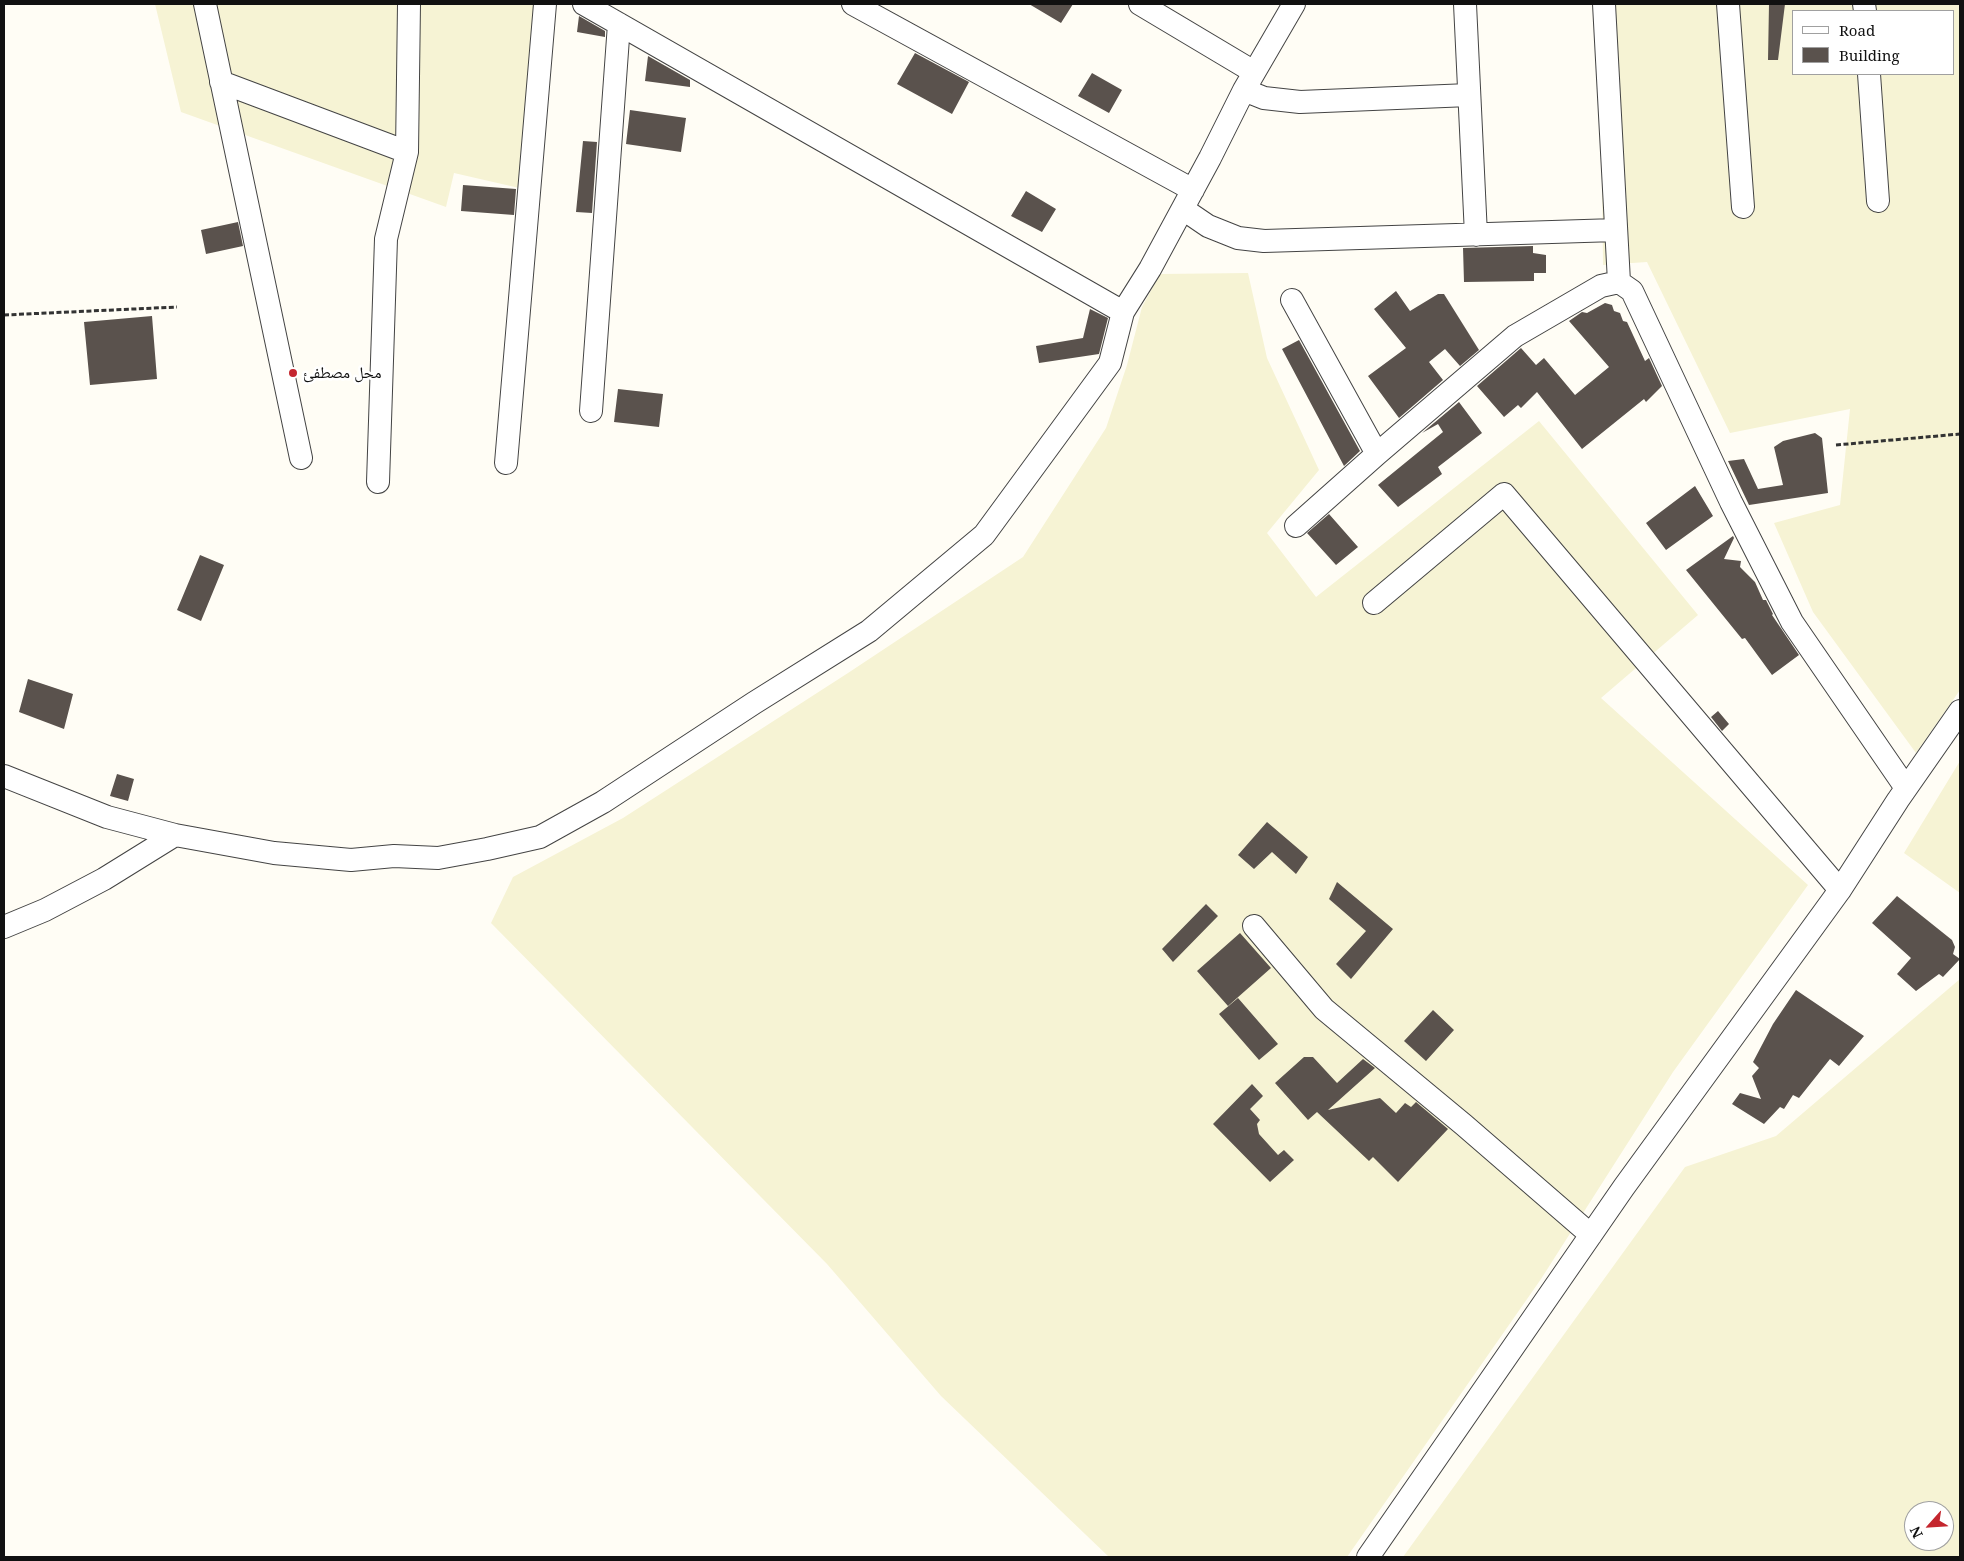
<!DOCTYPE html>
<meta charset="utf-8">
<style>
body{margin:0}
#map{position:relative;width:1964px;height:1561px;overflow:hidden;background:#fffdf5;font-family:"Noto Serif",serif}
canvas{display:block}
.frame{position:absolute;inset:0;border:5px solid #111;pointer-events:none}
.legend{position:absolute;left:1792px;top:10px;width:162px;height:65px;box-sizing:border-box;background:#fff;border:1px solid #a0a0a0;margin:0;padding:6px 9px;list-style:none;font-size:15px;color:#111}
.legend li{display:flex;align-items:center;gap:10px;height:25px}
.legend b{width:25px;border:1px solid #a0a0a0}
.north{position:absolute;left:1904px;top:1501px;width:50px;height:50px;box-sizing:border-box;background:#fff;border:1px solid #a0a0a0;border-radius:50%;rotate:244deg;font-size:14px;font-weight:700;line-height:20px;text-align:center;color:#111}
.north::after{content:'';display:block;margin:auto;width:18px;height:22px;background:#c4262e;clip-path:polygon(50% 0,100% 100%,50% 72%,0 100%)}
</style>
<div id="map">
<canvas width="1964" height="1561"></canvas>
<div class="frame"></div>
<ul class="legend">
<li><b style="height:6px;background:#fff"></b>Road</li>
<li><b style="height:14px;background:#5a524d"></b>Building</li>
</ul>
<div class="north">N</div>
</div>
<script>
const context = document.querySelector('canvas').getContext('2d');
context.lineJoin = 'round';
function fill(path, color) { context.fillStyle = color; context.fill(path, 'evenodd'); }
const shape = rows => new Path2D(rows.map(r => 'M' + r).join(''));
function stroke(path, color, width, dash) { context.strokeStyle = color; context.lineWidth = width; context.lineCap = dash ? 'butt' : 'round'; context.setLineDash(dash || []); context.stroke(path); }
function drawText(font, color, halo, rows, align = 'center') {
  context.font = font + ' "Noto Serif","Noto Naskh Arabic",serif'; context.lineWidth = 5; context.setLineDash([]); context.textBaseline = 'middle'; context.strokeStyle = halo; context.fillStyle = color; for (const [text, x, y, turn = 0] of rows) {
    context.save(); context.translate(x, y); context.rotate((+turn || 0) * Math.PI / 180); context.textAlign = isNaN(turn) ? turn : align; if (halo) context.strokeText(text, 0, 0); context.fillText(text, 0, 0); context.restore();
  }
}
fill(shape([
 [155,4,546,4,528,190,454,173,446,207,181,112],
 [1600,4,1960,4,1960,690,1916,753,1813,612,1774,523,1840,505,1850,409,1730,433,1647,262,1603,265],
 [1793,11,1953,11,1953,74,1793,74],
 [1248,273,1267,358,1319,470,1267,533,1316,597,1539,421,1698,615,1601,698,1808,885,1673,1072,1541,1279,1347,1557,1109,1557,941,1396,827,1264,491,923,513,877,623,818,848,673,1023,557,1106,428,1127,365,1142,307,1160,274],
 [1960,761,1960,893,1904,853],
 [1960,979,1960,1557,1403,1557,1685,1167,1776,1136],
 [1914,1511,1944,1511,1944,1541,1914,1541]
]), '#f6f3d4');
fill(shape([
 [1029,4,1073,4,1061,23],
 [1769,4,1785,4,1778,60,1768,60],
 [579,16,605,31,605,37,577,32],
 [915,53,969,82,952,114,897,84],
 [648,56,690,80,690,87,645,81],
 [1092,73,1122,90,1109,113,1078,96],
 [630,110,686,118,681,152,626,144],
 [583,141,597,142,592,213,576,212],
 [463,185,516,189,514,215,461,211],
 [1026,191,1056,209,1042,232,1011,216],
 [238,222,243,246,206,254,201,230],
 [1533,246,1533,253,1546,255,1546,273,1534,273,1534,281,1464,282,1463,248],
 [1396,291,1410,311,1438,294,1444,294,1479,350,1460,366,1445,349,1429,362,1443,380,1399,418,1368,376,1406,348,1374,309],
 [1605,303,1612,305,1614,311,1620,313,1623,321,1627,322,1645,361,1649,358,1662,386,1646,402,1644,399,1582,449,1537,392,1521,408,1518,405,1504,417,1477,386,1521,348,1536,365,1544,358,1575,395,1609,367,1569,321,1582,312,1587,313],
 [1090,309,1108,318,1099,354,1039,363,1036,346,1083,338],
 [152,316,157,379,90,385,84,322],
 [1299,340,1360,451,1344,466,1282,349],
 [618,389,663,394,659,427,614,422],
 [1459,402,1482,433,1438,467,1442,474,1398,507,1378,485,1443,432,1438,424,1422,433],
 [1815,433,1822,438,1828,493,1749,505,1728,461,1744,459,1758,489,1783,485,1774,447,1783,441],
 [1695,486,1713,516,1666,550,1646,523],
 [1329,514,1358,547,1336,565,1307,533],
 [1733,536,1734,538,1724,559,1741,561,1740,567,1755,582,1763,600,1766,600,1773,614,1772,615,1799,655,1772,675,1745,638,1742,639,1686,570],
 [200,555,224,565,201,621,177,610],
 [28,679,73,694,64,729,19,712],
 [1718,711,1729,724,1722,731,1711,717],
 [117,774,134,779,128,801,110,796],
 [1267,822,1308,857,1296,874,1272,852,1254,869,1238,855],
 [1337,882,1393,929,1351,979,1336,964,1366,931,1329,899],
 [1897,896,1952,940,1955,947,1953,954,1960,959,1943,977,1939,974,1916,991,1897,974,1911,958,1872,923],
 [1206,904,1218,916,1173,962,1162,949],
 [1240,933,1271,968,1228,1006,1197,971],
 [1796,990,1864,1036,1839,1066,1830,1059,1799,1098,1793,1095,1784,1109,1780,1107,1764,1124,1732,1104,1740,1093,1761,1099,1752,1076,1759,1068,1753,1062,1773,1024],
 [1238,998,1278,1044,1259,1060,1219,1014],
 [1433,1010,1454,1030,1426,1061,1404,1041],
 [1304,1057,1313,1057,1337,1083,1363,1059,1375,1068,1328,1110,1380,1098,1396,1113,1405,1103,1411,1107,1416,1102,1448,1129,1398,1182,1373,1157,1369,1161,1317,1112,1308,1120,1275,1083],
 [1252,1084,1263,1096,1250,1109,1260,1120,1257,1124,1259,1134,1278,1155,1284,1150,1294,1160,1270,1182,1213,1124]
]), '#5a524d');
const minor = shape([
 [205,4,301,458],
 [584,4,1123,312],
 [853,4,1193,190],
 [1140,4,1254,72],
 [1465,4,1476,235],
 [1604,4,1619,282],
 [1728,4,1743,207],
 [1864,4,1865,11],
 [1869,74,1878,201],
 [221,82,407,152],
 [1244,90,1264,98,1300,102,1469,95],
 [1183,209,1208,226,1238,238,1264,241,1616,230],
 [1292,300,1377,454],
 [591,411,619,24],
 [506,463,545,4],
 [378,482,386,239,407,152,409,4],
 [1296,526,1377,454,1515,336,1601,286,1619,282,1632,291,1731,502,1792,622,1906,788],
 [1374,603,1504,494,1840,890],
 [4,776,107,817,175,835,274,853,351,860,394,856,438,858,487,849,540,837,603,802,754,703,869,631,984,535,1110,363,1123,312,1150,269,1210,158,1244,90,1294,4],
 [1254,926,1324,1009,1464,1125,1591,1235],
 [4,927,45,910,104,879,175,835],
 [1368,1557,1624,1187,1840,890,1898,800,1960,711]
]);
stroke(minor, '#444', 24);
stroke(shape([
 [4,315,177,307],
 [1836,445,1960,434]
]), '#333', 3, [5, 2.5]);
stroke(minor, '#fff', 22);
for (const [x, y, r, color] of [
 [293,373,5,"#c4262e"]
]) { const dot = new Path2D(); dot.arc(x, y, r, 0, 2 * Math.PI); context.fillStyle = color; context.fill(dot); stroke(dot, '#fff', 2); }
drawText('16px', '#111', '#fff', [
 ["محل مصطفئ",303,373]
], 'left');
</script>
